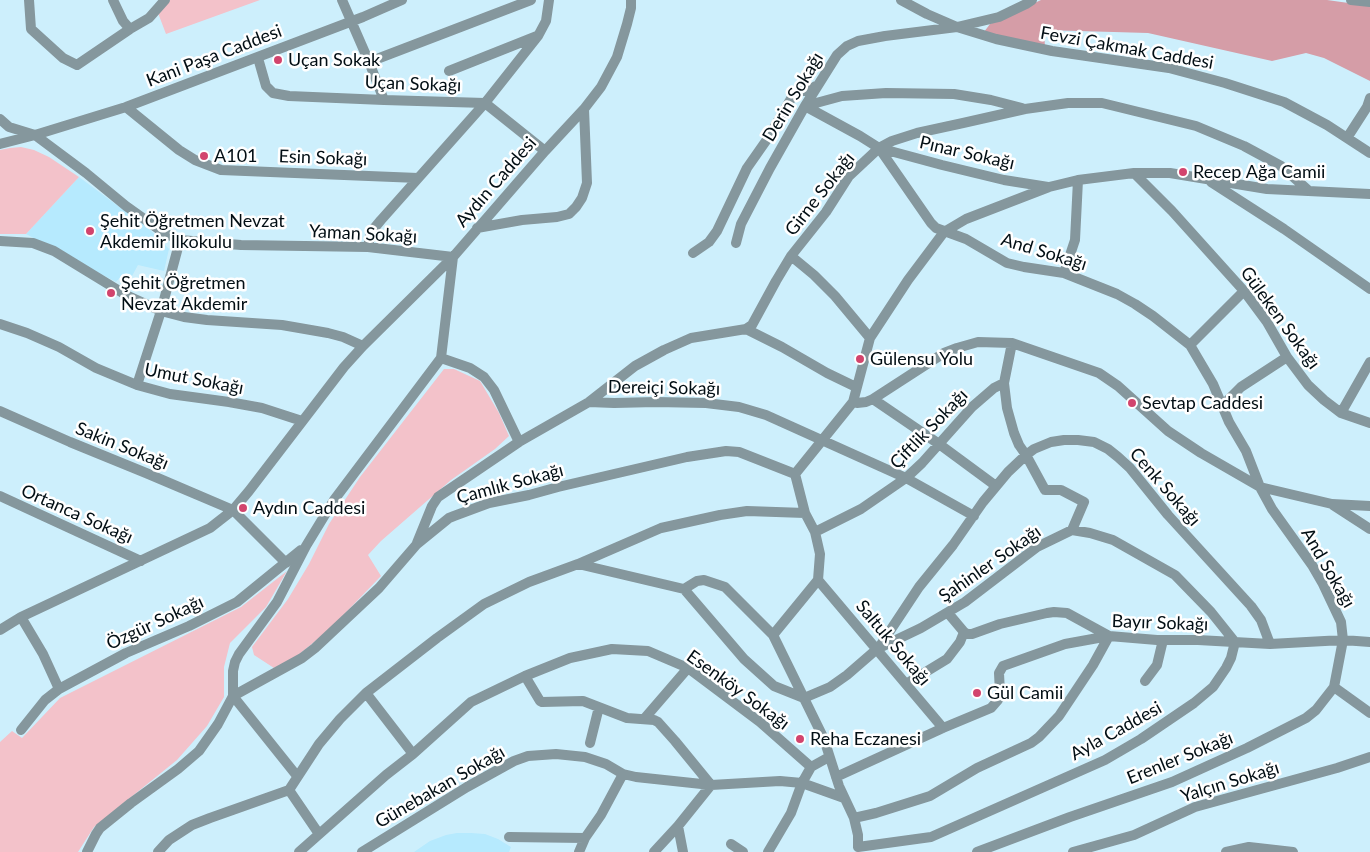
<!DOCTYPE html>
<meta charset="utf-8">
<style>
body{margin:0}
canvas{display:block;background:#cdeffc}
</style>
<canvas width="1370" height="852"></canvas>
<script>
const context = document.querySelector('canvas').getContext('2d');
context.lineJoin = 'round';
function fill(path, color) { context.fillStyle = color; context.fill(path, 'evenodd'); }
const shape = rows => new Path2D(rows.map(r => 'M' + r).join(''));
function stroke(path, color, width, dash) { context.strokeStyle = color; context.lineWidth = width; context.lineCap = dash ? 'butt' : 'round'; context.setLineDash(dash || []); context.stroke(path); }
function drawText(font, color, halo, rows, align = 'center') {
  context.font = font + ' Lato,sans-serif'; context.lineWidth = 5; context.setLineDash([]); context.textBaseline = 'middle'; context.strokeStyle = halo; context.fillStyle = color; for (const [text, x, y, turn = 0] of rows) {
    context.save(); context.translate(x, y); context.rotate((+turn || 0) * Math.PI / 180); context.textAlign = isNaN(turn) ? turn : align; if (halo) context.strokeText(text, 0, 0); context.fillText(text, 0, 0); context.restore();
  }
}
fill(shape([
 [79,177,149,229,169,249,164,271,138,265,132,276,123,274,116,282,26,234],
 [457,833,471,833,485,834,498,839,511,847,509,852,414,852,430,841,446,835]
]), '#b6eafe');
fill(shape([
 [170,0,260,0,166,34,158,13],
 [21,147,34,150,49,157,79,177,26,234,0,234,0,150,10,148],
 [444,369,454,369,480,381,499,413,509,436,495,449,451,480,381,541,368,555,381,576,329,630,292,660,274,668,254,655,252,647,288,599,309,564,329,524,360,477],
 [287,571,266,607,230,643,224,667,224,697,207,726,177,760,94,827,78,852,0,852,0,742,12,731,22,738,60,698,241,607]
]), '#f3c2ca');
fill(shape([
 [1041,0,1327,0,1370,6,1370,81,1324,58,1306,53,1272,61,1148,33,1044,30,1045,48,984,32,990,24]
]), '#d59da7');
stroke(shape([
 [29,0,31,29,63,58,77,65,130,29,149,18,165,0],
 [113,0,123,21,130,29],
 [342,0,369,62,531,0],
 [901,0,927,14,957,27,996,39,1052,51,1169,68,1225,83,1284,102,1327,125,1370,153],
 [1351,0,1370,2],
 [258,58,266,86,273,93,289,96,384,100,485,103,545,151],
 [369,62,384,100],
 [449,71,537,36],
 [805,106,860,136,879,148,931,223,936,228,966,239,1007,263,1024,267,1064,273,1117,294,1135,304,1153,316,1190,345,1213,384,1229,422,1246,451,1260,487,1272,509,1312,565,1323,584,1341,622,1343,640,1334,687,1316,710,1306,718,1247,748,1172,782,1070,817,977,852],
 [805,106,842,96,886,93,954,94,991,100,1022,108],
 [126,107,179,150,195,160,221,170,418,178],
 [0,119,9,127,35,135,86,173,126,206,164,233,180,240,241,245,368,247,453,257,441,358,334,500,306,546,277,602,239,654,235,662,233,671,233,696,218,724,199,751,178,769,131,803,100,828,96,834,87,852],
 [1347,138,1367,107,1370,98],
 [0,144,35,135,126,107,363,17,402,0],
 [879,148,942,165,1004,180,1048,187],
 [1134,173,1172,211,1244,291,1267,322,1287,357,1308,385,1324,400,1341,413,1370,423],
 [1211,182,1284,229,1370,289],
 [477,228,522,220,557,217,569,214,576,207,582,198,587,183,584,109],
 [0,241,33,243,54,251,126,295,161,311,184,317,207,320,282,325,328,333,343,337,363,346],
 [736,243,741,224,770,168,805,106,837,55,847,46,858,41,885,36,957,27,999,17,1026,4,1032,0],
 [368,247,371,232,381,220,485,103,538,36,546,21,549,0],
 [693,253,709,242,717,231,747,168,768,138,792,97,800,91,806,91,816,86],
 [791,256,814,275,835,296,870,338],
 [1064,273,1075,240,1078,180],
 [0,324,27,333,59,347,96,368,137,385,170,394,229,402,262,408,302,421],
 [746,329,782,347,827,373,856,387],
 [1190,345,1244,291],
 [1004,383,1007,408,1014,433,1019,445,1026,455,1045,490,1061,490,1084,502,1072,530],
 [137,385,161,311,180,240],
 [873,399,939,444,996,486],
 [589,402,614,403,656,402,706,403,739,407,766,415,906,478,974,516],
 [853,402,857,403,866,402,873,399,944,353,957,348,978,342,1012,343,1099,373,1118,386,1168,431,1201,453,1260,487,1332,504,1370,506],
 [1223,405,1241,387,1287,357],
 [0,411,70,442,146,473,233,510,286,563],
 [1341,413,1370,362],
 [519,442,589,402,635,366,664,350,691,338,746,329,752,325,776,281,791,256,826,212,849,176,879,148,892,141,917,133,963,123,1025,109,1068,103,1102,103,1196,126,1244,146,1281,166,1309,191],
 [0,496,141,561],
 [1333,505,1370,529],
 [815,532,861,509,906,478,922,463,972,407,994,388,1004,383,1012,343],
 [417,543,432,506,438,497,519,442,494,390,484,377,470,368,441,358],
 [578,564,684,589,744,659,774,686,804,698,830,687,847,675,877,649,921,628,965,602,1037,547,1072,530,1090,533,1113,540,1175,575,1211,612,1235,642],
 [818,580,943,728],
 [684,589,697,581,704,580,725,587,773,635],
 [948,613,964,632,967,634,972,634,1000,624,1047,613,1054,612,1067,613,1109,636],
 [21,617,43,654,59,689],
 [0,630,21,617,210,528,233,510,249,491,344,367,363,346,453,257,545,151,584,109,601,87,617,57,627,24,631,8,631,0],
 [878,649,919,587,953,545,983,502,1008,472,1026,455,1034,449,1051,442,1064,440,1078,440,1094,442,1108,449,1118,457,1130,468,1168,515,1251,606,1261,620,1270,644],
 [525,676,570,658,612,649,648,651,688,668,760,722,811,767],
 [1145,681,1157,665,1163,640],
 [906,684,947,659,960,642,964,632],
 [1334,687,1370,713],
 [366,693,413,754],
 [644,719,688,668],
 [21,730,45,700,59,689,126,653,189,626,237,602,301,550],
 [590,743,599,707],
 [297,776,233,696,302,658,315,648,379,588,417,544,449,518,454,516,489,503,529,495,558,487,687,457,726,451,739,452,795,474],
 [836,777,943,728,991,708,998,700,1000,693,999,673,1003,666,1065,644,1109,636,1157,640,1198,640,1270,644,1343,640,1370,642],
 [289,790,319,834],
 [854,818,876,813,930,796,977,768,1031,743,1039,737,1059,716,1093,665,1109,636],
 [678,826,683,852],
 [509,837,585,838],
 [731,844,743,852],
 [858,847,858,835,854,818,839,786,824,739,773,635,818,580,820,554,815,532,805,513,795,474,853,402,870,338,908,280,944,232,966,219,1049,187,1078,180,1134,173,1170,173,1267,189,1370,194],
 [858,847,931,837,1105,760,1141,739,1194,703,1213,687,1226,668,1231,658,1235,642],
 [158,852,169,840,192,825,210,818,289,790,319,744,340,719,366,693,437,638,484,604,529,582,578,564,661,528,720,515,747,511,805,513],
 [299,852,386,775,413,754,471,702,525,676,540,701,542,702,583,701,627,718,654,720,658,722,675,741,711,785],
 [362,852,467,787,514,761,528,756,556,754,585,757,606,764,623,774],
 [579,852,585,838,601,815,623,774,636,777,711,785],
 [654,852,678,826,711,785,780,781,802,783,844,798],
 [768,852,791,813,802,783,811,767,829,757],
 [1073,852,1134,835,1195,807,1337,768,1370,757],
 [1226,852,1249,847,1293,852]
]), '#85979d', 10);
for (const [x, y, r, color] of [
 [278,60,5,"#d2446d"],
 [204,156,5,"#d2446d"],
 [1183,172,5,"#d2446d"],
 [90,231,5,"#d2446d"],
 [111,293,5,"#d2446d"],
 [860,359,5,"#d2446d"],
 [1132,403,5,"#d2446d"],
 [243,508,5,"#d2446d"],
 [977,693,5,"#d2446d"],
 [800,739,5,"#d2446d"]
]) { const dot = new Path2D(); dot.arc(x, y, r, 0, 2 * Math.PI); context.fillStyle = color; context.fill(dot); stroke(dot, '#fff', 2); }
drawText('18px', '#020e14', '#fff', [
 ["Fevzi Çakmak Caddesi",1127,48,10],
 ["Kani Paşa Caddesi",214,56,-21],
 ["Uçan Sokağı",413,84,2],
 ["Derin Sokağı",793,97,-59],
 ["Pınar Sokağı",967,153,13],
 ["Esin Sokağı",323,158,2],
 ["Aydın Caddesi",496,182,-49],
 ["Girne Sokağı",820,194,-52],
 ["Yaman Sokağı",363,234,3],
 ["And Sokağı",1044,252,17],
 ["Güleken Sokağı",1280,318,54],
 ["Umut Sokağı",194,379,11],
 ["Dereiçi Sokağı",664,388,1],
 ["Çiftlik Sokağı",929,429,-46],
 ["Sakin Sokağı",122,446,22],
 ["Çamlık Sokağı",510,484,-15],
 ["Cenk Sokağı",1165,487,49],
 ["Ortanca Sokağı",77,514,24],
 ["Şahinler Sokağı",990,564,-35],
 ["And Sokağı",1328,568,60],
 ["Özgür Sokağı",155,623,-25],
 ["Bayır Sokağı",1160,623,2],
 ["Saltuk Sokağı",893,643,50],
 ["Esenköy Sokağı",738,690,36],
 ["Ayla Caddesi",1116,731,-29],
 ["Erenler Sokağı",1180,758,-22],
 ["Yalçın Sokağı",1230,782,-17],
 ["Günebakan Sokağı",440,787,-30]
]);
drawText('18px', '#020e14', '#fff', [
 ["Uçan Sokak",288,60],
 ["A101",214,156],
 ["Recep Ağa Camii",1193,172],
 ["Şehit Öğretmen Nevzat",100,221],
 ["Akdemir İlkokulu",100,242],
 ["Şehit Öğretmen",121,283],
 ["Nevzat Akdemir",121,304],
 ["Gülensu Yolu",870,359],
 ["Sevtap Caddesi",1142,403],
 ["Aydın Caddesi",253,508],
 ["Gül Camii",987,693],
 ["Reha Eczanesi",810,739]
], 'left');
</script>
